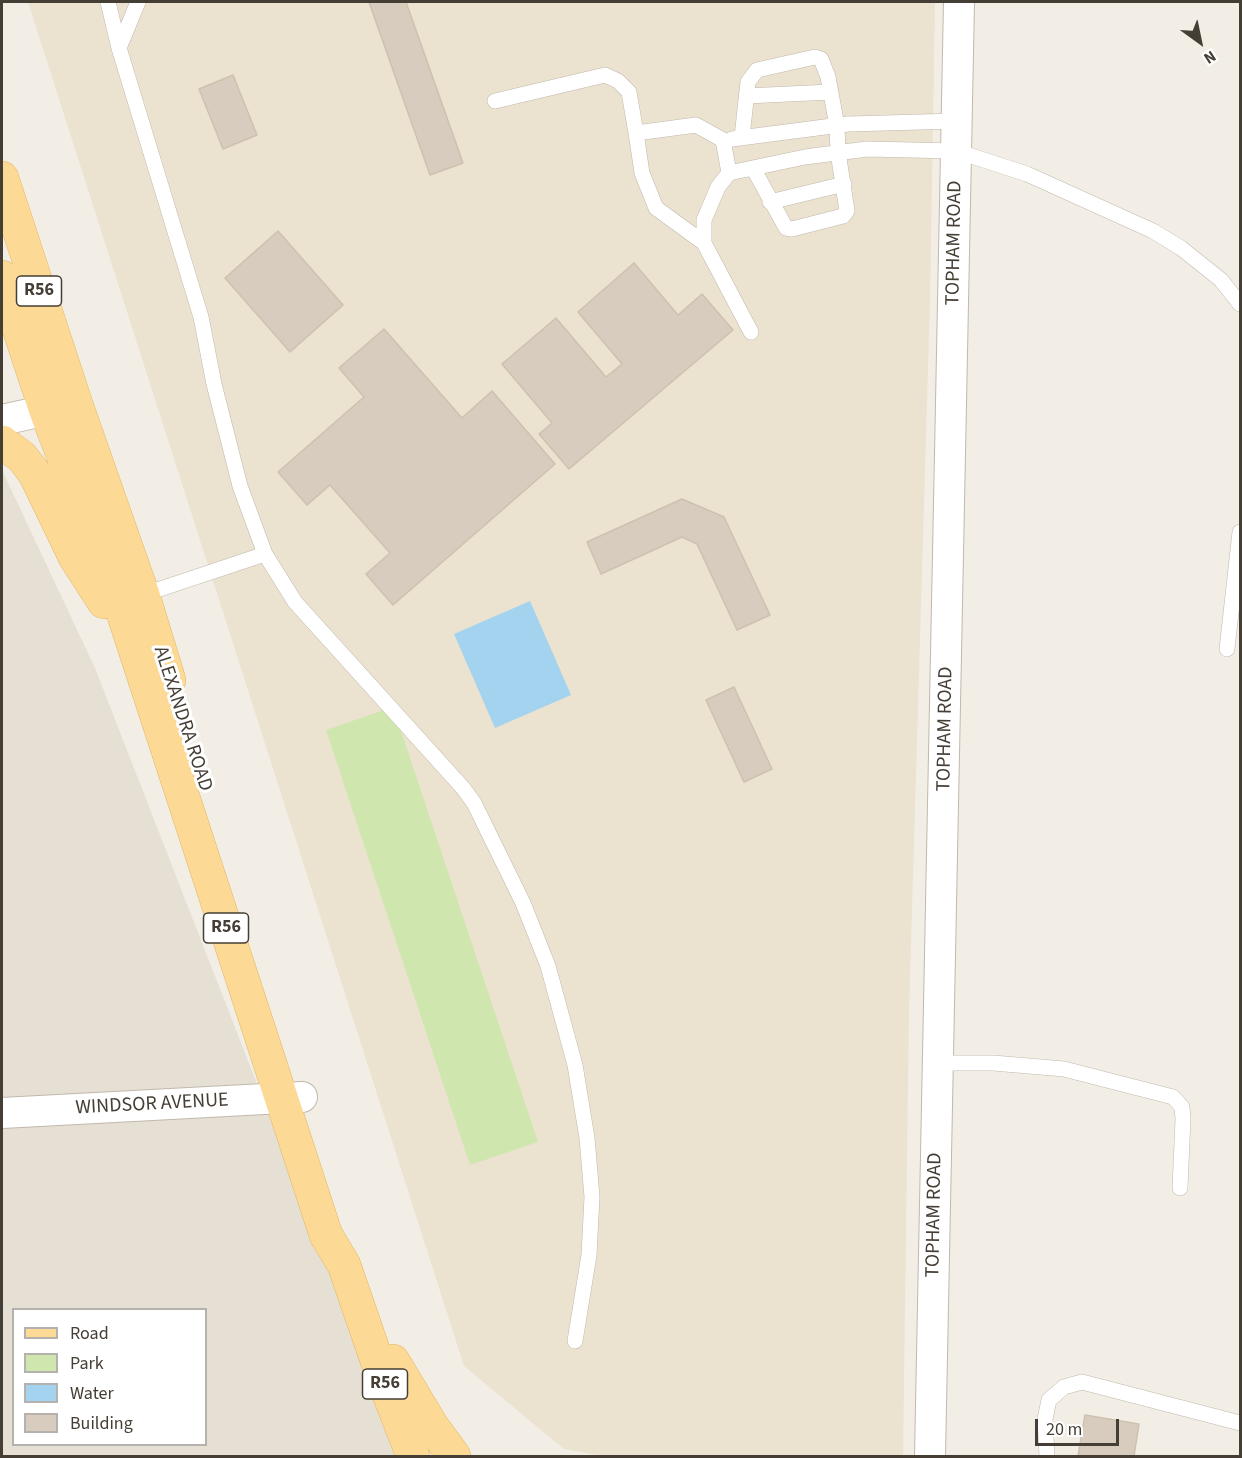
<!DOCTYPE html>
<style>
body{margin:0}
#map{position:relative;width:1242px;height:1458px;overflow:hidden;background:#f2eee6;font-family:"Source Sans 3",sans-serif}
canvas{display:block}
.frame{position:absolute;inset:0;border:3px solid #453e35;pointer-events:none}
.legend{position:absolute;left:12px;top:1308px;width:195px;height:138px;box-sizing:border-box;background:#fff;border:2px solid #b5b2ae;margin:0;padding:8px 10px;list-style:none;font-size:18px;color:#453e35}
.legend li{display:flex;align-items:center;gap:12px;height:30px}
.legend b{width:30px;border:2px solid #b5b2ae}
.north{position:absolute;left:1170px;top:12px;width:60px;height:60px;-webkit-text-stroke:4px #fff;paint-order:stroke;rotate:147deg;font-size:16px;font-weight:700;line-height:24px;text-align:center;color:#453e35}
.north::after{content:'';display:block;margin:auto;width:21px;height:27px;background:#453e35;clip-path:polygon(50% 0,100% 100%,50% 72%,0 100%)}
.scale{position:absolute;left:1035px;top:1419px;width:84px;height:27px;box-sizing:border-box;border:3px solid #453e35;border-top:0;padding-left:8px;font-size:18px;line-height:21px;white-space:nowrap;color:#453e35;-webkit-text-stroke:4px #fff;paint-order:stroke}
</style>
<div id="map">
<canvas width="1242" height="1458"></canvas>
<div class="frame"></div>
<ul class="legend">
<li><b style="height:8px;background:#fcda96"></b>Road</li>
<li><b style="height:16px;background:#d0e6af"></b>Park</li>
<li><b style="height:16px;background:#a3d3ee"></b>Water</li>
<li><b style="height:16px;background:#d7ccbe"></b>Building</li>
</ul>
<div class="north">N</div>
<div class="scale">20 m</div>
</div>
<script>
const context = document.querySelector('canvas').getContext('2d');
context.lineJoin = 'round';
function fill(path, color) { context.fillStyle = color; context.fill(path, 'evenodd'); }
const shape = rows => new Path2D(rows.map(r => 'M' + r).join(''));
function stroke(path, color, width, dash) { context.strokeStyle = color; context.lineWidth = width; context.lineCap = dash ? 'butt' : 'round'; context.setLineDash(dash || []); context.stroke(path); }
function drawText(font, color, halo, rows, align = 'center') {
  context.font = font + ' "Source Sans 3",sans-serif'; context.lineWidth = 6; context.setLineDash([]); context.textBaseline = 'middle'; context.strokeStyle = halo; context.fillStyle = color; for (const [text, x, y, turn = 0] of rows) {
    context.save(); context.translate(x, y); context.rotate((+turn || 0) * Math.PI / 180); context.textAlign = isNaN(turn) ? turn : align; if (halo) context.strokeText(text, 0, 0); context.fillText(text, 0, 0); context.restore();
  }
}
fill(shape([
 [2,470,95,668,402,1456,2,1456],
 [14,1310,206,1310,206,1444,14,1444]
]), '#e6e0d4');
fill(shape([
 [28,2,935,2,930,300,909,1011,903,1456,602,1456,564,1449,464,1366]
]), '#ebe2d0');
fill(shape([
 [393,707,538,1142,470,1165,326,730]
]), '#d0e6af');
fill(shape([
 [530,601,571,695,495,728,454,634]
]), '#a3d3ee');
const building = shape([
 [369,2,406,2,463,163,430,175,369,2],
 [233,75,257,135,223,149,199,89,233,75],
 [278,231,343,305,290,352,225,278,278,231],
 [634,263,678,315,702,294,733,330,569,469,539,434,552,423,502,364,556,318,606,377,622,364,578,312,634,263],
 [384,329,462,418,492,391,555,464,393,605,366,574,390,553,330,485,307,505,278,472,364,397,339,368,384,329],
 [682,499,724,517,770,615,737,630,697,544,682,537,601,574,587,542,682,499],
 [734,687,772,769,744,782,706,700,734,687],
 [1085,1415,1139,1424,1134,1456,1078,1456,1085,1415]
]);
fill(building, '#d7ccbe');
stroke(building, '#cec1af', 1.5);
const lane = shape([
 [108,2,119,48,201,317,214,384,240,486,265,554,295,602,463,788,474,803,523,903,548,966,575,1065,587,1138,592,1197,589,1255,575,1341],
 [119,48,138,2],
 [746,96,831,92],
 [495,101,605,75,618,81,629,92,636,133,696,125,723,140,729,173,718,187,704,220,704,243,751,332],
 [636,133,642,173,656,208,704,243],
 [742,137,748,82,757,70,815,57,821,59,828,77,837,126,838,152,847,211,843,216,792,229,786,228,753,168],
 [732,139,848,124,957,121],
 [729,173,805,157,867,149,956,151,1027,174,1153,231,1181,248,1221,280,1240,304],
 [770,202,844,184],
 [139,596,265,554],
 [1227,649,1240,532],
 [939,1063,993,1063,1064,1069,1173,1097,1182,1107,1183,1119,1180,1188],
 [1047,1456,1045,1419,1049,1400,1064,1387,1082,1382,1240,1423]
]);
const street = shape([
 [2,420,70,405],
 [2,1113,302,1097],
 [930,1456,959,2]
]);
const primary = shape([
 [2,178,76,404,143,595,169,680],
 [2,277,46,411,123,613,326,1235,344,1265,385,1384,413,1456],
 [2,442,22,457,35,474,75,557,104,602],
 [393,1361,432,1426,454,1456]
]);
stroke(lane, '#c1b8ac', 16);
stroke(street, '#c1b8ac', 32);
stroke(primary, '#e1b666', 34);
stroke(lane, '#fff', 15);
stroke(street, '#fff', 30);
stroke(primary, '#fcda96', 33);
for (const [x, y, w] of [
 [39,291,45],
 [226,928,45],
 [385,1384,45]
]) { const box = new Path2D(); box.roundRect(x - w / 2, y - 15, w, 30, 4.5); context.fillStyle = '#fff'; context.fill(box); stroke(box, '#453e35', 1.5); }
drawText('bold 18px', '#453e35', null, [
 ["R56",39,291],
 ["R56",226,928],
 ["R56",385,1384]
]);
drawText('20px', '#453e35', '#fff', [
 ["TOPHAM ROAD",955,243,-89],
 ["ALEXANDRA ROAD",182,719,72],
 ["TOPHAM ROAD",946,729,-89],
 ["WINDSOR AVENUE",152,1105,-3],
 ["TOPHAM ROAD",935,1215,-89]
]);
</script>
